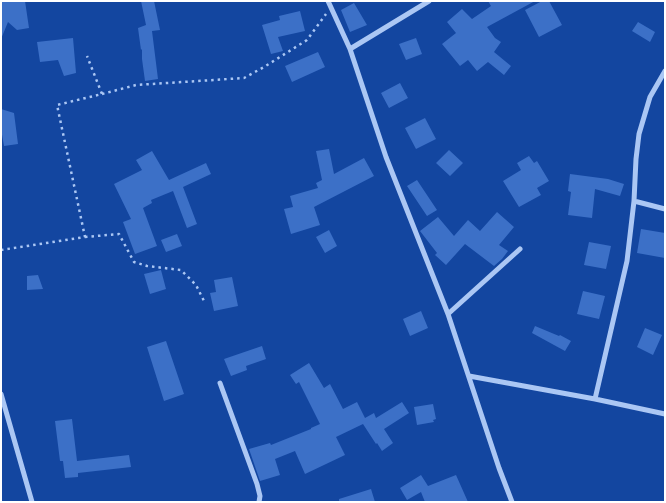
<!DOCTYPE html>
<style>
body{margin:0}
#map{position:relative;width:666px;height:503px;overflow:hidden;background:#1346a0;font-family:Rubik,sans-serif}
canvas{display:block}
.frame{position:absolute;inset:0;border:2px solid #fff;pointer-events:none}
</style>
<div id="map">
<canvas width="666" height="503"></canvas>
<div class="frame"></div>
</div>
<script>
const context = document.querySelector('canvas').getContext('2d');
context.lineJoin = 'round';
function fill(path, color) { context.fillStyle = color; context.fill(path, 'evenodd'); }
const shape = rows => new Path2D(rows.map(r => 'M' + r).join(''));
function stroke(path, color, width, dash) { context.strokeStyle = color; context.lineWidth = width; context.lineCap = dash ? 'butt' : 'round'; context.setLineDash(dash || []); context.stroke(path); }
fill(shape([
 [1,1,25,1,29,28,17,30,8,22,1,39],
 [141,1,154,1,160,30,152,31,158,79,145,81,142,59,142,49,141,50,138,28,146,25],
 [488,1,535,1,487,27,495,38,501,42,494,52,511,66,504,75,488,62,477,71,468,60,460,66,442,44,456,33,447,22,462,9,472,19,491,6],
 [542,1,549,1,562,25,539,37,525,10],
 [354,3,367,25,350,32,341,10],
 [300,11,305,31,278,37,283,51,271,54,262,25,280,20,279,16],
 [638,22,655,32,650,42,632,31],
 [73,38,76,73,64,76,58,60,40,62,37,42],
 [416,38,422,54,406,60,399,44],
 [318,52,325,67,292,82,285,66],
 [400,83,408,98,389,108,381,93],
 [1,109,14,113,18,144,4,146,1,129],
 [425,118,436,139,416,149,405,128],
 [329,149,334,174,364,158,374,176,314,207,320,225,291,234,284,209,293,207,290,196,318,188,316,183,322,180,316,151],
 [449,150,463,163,450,176,436,163],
 [152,151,169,180,206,163,211,174,183,187,197,224,187,228,173,191,151,200,152,203,143,208,157,246,135,254,123,222,131,219,114,184,142,170,136,160],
 [529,156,534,163,537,161,549,181,537,188,541,195,519,207,503,181,521,170,517,163],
 [570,174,608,179,624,184,620,196,595,189,592,218,568,215,571,192,568,191],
 [417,180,437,210,427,216,407,186],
 [497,212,514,227,499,245,508,251,502,259,494,266,465,244,446,265,435,255,437,253,420,231,438,217,454,236,468,220,480,231],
 [641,229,665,233,665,258,637,253],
 [329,230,337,246,325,253,316,237],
 [177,234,182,246,166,252,161,240],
 [589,242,611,246,606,269,584,265],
 [161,270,166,289,150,294,144,274],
 [38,275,43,289,27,290,27,276],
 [232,277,238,306,214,311,210,293,216,292,214,280],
 [583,291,605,296,599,319,577,314],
 [421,311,428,328,410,336,403,319],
 [535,326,559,336,560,335,571,341,565,351,532,333],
 [645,328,662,335,653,355,637,347],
 [166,341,184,394,164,401,147,347],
 [262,346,266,359,246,366,247,370,231,376,224,359],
 [309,363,324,388,330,384,343,409,357,402,365,418,374,413,376,418,402,402,409,413,384,429,393,443,382,451,377,443,376,444,363,424,336,437,345,455,305,474,295,451,275,459,280,475,260,481,249,449,270,443,271,445,311,429,311,428,320,424,299,382,296,384,290,375],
 [433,404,436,419,433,420,434,422,417,425,414,407],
 [72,419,77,461,129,455,131,467,78,473,78,477,65,478,63,461,60,461,55,421],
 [421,475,428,486,456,475,468,502,425,502,421,492,407,500,400,488],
 [371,489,375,502,339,502,339,499]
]), '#3c70c7');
stroke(shape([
 [102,94,136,85,244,78,264,67,307,40,326,14],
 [85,237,119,234,134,262,147,266,181,270,196,285,204,301],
 [1,250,85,237,57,105,102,94,87,56]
]), '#abc7f4', 2.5, [2.5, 4]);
stroke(shape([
 [328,1,350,49,386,157,448,314,499,468,512,502],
 [350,49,429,1],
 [634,201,665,209],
 [448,314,520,249],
 [469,376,595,399,665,414],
 [220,383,257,484,260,496,259,502],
 [1,394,32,502],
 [595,399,627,261,634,201,636,159,639,134,650,97,665,71]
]), '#abc7f4', 5);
</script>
